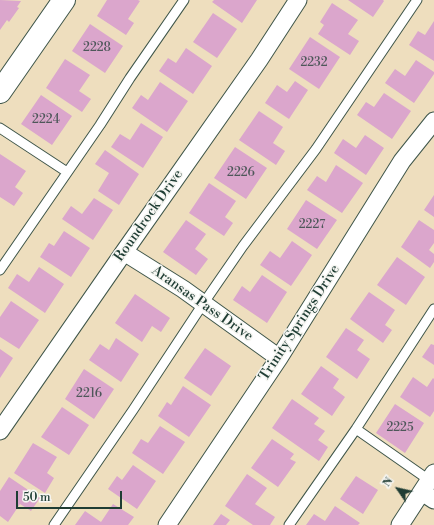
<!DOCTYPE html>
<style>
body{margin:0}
#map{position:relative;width:434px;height:525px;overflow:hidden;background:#eedebe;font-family:"Libre Bodoni",serif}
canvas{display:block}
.north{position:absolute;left:378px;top:469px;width:40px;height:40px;-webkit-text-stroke:3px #f6f6f2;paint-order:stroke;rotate:304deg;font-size:11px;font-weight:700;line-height:16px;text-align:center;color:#1f3d34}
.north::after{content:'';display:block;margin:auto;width:14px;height:18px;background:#1f3d34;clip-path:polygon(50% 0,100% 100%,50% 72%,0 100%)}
.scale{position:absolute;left:16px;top:491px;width:106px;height:18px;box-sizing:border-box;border:2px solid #1f3d34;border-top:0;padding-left:5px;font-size:12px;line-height:14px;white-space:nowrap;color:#1f3d34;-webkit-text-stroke:3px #f6f6f2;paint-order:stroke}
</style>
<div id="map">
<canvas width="434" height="525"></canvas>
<div class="north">N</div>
<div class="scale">50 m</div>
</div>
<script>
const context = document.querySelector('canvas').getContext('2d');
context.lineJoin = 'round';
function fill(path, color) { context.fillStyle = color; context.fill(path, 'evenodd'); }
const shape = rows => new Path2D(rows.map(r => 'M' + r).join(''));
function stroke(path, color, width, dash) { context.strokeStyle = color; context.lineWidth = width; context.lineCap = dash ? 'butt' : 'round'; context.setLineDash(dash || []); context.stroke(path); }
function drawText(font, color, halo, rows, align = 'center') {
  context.font = font + ' "Libre Bodoni",serif'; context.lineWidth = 3; context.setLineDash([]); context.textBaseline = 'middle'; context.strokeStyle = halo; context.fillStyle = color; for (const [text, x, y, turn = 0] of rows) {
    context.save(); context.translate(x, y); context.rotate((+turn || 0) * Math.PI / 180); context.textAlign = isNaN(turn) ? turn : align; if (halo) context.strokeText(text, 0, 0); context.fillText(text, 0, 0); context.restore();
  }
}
fill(shape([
 [0,0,21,1,17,7,19,8,9,22,7,20,0,30],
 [107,0,138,0,140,1,128,19,134,23,126,35,97,16],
 [214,0,257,0,242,23,212,2],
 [348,0,383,0,384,1,373,17],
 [332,3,358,20,348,34,359,41,350,55,318,34,324,25,320,22],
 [213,13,237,29,217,58,193,42],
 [434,21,434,61,409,45,418,31,425,35],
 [90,24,123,46,105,73,72,51],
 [310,37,340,57,319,89,289,69],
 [186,48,212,66,193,94,159,71,168,58,176,63],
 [65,59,90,75,79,91,91,99,82,112,46,88],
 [416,60,434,72,434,74,414,103,385,83,395,69,405,76],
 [295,81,308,90,289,119,265,103,277,85,287,92],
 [160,82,188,101,167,132,132,108,141,95,148,100],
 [384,93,411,111,392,139,357,115,366,102,374,107],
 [41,95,72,116,52,145,21,124],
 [259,111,283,127,273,143,285,151,276,165,239,140],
 [141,123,163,137,143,168,111,147,120,134,130,140],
 [365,135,384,148,366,175,334,153,343,139,356,148],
 [235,147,267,168,246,199,214,178],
 [105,150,139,174,119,205,98,191,109,173,95,164],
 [0,154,26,171,15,187,23,193,14,206,0,197],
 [336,165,363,183,342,213,307,190,317,176,326,182],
 [209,183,236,201,225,217,233,223,224,236,189,213],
 [434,195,434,217,424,210],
 [94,198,113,210,93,240,62,219,71,206,82,214],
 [306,200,337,220,317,249,287,229],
 [186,220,206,234,195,249,208,259,196,275,163,252],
 [419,220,434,230,434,243,429,250,434,254,434,262,430,268,401,247],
 [64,231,90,248,71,277,40,257,49,243,54,246],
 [292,241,312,255,291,286,260,265,270,251,280,258],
 [397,257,425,277,406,305,377,285],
 [39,267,64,284,45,313,8,288,17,274,29,282],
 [262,275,287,292,267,323,233,300,242,286,250,292],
 [369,292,395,310,385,325,392,330,383,343,350,319],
 [135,294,170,318,161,332,152,326,142,342,115,323],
 [11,301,39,320,19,349,0,337,0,317],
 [346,328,364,340,357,350,370,359,357,379,326,357],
 [116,338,139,354,121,382,89,360,100,344,109,350],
 [431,344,434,345,434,365,422,357],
 [205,348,231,366,211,396,184,378],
 [0,349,13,358,0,378],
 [321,366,339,379,333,388,345,397,332,416,301,394],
 [84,369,114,389,94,419,65,399],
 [413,377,427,387,433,378,434,379,434,411,430,417,400,397],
 [183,386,211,405,189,437,158,416,167,402,171,405],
 [292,399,319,418,314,424,325,431,318,440,328,447,319,461,272,428],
 [395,404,424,423,405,453,376,433],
 [62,407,89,425,69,455,41,437],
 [160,426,185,442,163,474,132,453,141,439,148,443],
 [272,439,294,454,290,459,296,462,278,487,251,468],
 [33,443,57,457,47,473,54,478,45,493,14,473],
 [133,465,156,481,137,509,108,489,117,476,122,480],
 [247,474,267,488,255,504,275,517,270,525,253,525,225,506],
 [356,476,378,490,363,514,340,499],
 [9,477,40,498,31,511,20,504,8,522,0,516,0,491],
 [113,504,134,517,128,525,75,525,85,511,101,522],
 [335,506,360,523,358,525,306,525,314,514,325,521],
 [221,514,230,520,226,525,213,525]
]), '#dba6cc');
const service = shape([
 [0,128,67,172],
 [0,270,100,125,130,78,184,0],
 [356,429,429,480],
 [54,525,133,410,203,304,243,246,316,149,417,0],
 [289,525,356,429,434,309]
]);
const minor = shape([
 [124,252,183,289,279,358],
 [0,431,124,252,259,60,298,0],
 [422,492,434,500],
 [167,525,279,358,402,161,434,121],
 [400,525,434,473]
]);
const tertiary = shape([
 [0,92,64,0]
]);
stroke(service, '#3e5549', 11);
stroke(minor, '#3e5549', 19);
stroke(tertiary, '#3e5549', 24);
stroke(service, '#fff', 9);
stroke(minor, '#fff', 17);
stroke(tertiary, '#fff', 22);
drawText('12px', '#4e575a', null, [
 ["2228",97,48],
 ["2232",314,63],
 ["2224",46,120],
 ["2226",241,173],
 ["2227",312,225],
 ["2216",89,394],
 ["2225",400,428]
]);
drawText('14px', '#1f3d34', '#f6f6f2', [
 ["Roundrock Drive",149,216,-55],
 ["Aransas Pass Drive",202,304,35],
 ["Trinity Springs Drive",300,323,-57]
]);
</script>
